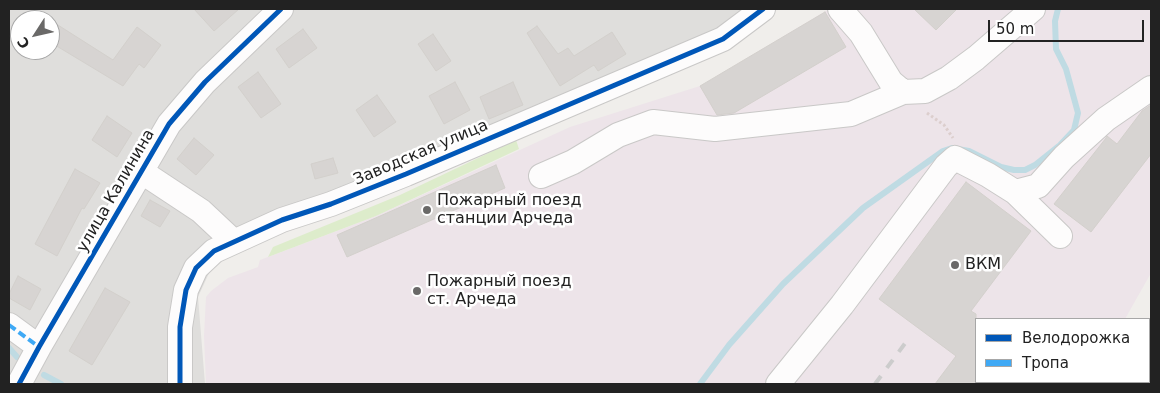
<!DOCTYPE html>
<meta charset="utf-8">
<style>
body{margin:0}
#map{position:relative;width:1160px;height:393px;overflow:hidden;background:#f0eeeb;font-family:"DejaVu Sans",sans-serif}
canvas{display:block}
.frame{position:absolute;inset:0;border:10px solid #222;pointer-events:none}
.legend{position:absolute;left:975px;top:318px;width:175px;height:65px;box-sizing:border-box;background:#fff;border:1px solid #a7a7a7;margin:0;padding:6px 9px;list-style:none;font-size:15px;color:#222}
.legend li{display:flex;align-items:center;gap:10px;height:25px}
.legend b{width:25px;border:1px solid #a7a7a7}
.north{position:absolute;left:10px;top:10px;width:50px;height:50px;box-sizing:border-box;background:#fff;border:1px solid #a7a7a7;border-radius:50%;rotate:235deg;font-size:14px;font-weight:700;line-height:20px;text-align:center;color:#222}
.north::after{content:'';display:block;margin:auto;width:18px;height:22px;background:#6a6968;clip-path:polygon(50% 0,100% 100%,50% 72%,0 100%)}
.scale{position:absolute;left:988px;top:20px;width:156px;height:22px;box-sizing:border-box;border:2px solid #222;border-top:0;padding-left:6px;font-size:15px;line-height:18px;white-space:nowrap;color:#222;-webkit-text-stroke:4px #fff;paint-order:stroke}
</style>
<div id="map">
<canvas width="1160" height="393"></canvas>
<div class="frame"></div>
<ul class="legend">
<li><b style="height:6px;background:#0057b8"></b>Велодорожка</li>
<li><b style="height:6px;background:#3fa9f5"></b>Тропа</li>
</ul>
<div class="north">С</div>
<div class="scale">50 m</div>
</div>
<script>
const context = document.querySelector('canvas').getContext('2d');
context.lineJoin = 'round';
function fill(path, color) { context.fillStyle = color; context.fill(path, 'evenodd'); }
const shape = rows => new Path2D(rows.map(r => 'M' + r).join(''));
function stroke(path, color, width, dash) { context.strokeStyle = color; context.lineWidth = width; context.lineCap = dash ? 'butt' : 'round'; context.setLineDash(dash || []); context.stroke(path); }
function drawText(font, color, halo, rows, align = 'center') {
  context.font = font + ' "DejaVu Sans",sans-serif'; context.lineWidth = 5; context.setLineDash([]); context.textBaseline = 'middle'; context.strokeStyle = halo; context.fillStyle = color; for (const [text, x, y, turn = 0] of rows) {
    context.save(); context.translate(x, y); context.rotate((+turn || 0) * Math.PI / 180); context.textAlign = isNaN(turn) ? turn : align; if (halo) context.strokeText(text, 0, 0); context.fillText(text, 0, 0); context.restore();
  }
}
fill(shape([
 [9,9,770,9,216,258,198,297,205,384,9,384],
 [20,20,50,20,50,50,20,50]
]), '#dfdedc');
fill(shape([
 [829,9,1151,9,1151,273,1125,319,976,319,976,382,1089,382,1087,384,206,384,204,336,206,297,211,291,228,278,258,267,260,260,376,216,570,127,700,86]
]), '#ede4e9');
fill(shape([
 [516,140,519,149,376,216,268,257,273,247,400,195]
]), '#ddeccb');
stroke(shape([
 [9,348,17,357],
 [44,375,61,384],
 [700,384,729,345,783,284,863,208,943,151,952,148,969,151,1001,167,1014,170,1025,170,1035,165,1060,145,1074,130,1078,113,1066,69,1056,49,1055,21,1058,9]
]), '#bfdbe3', 6);
const building = shape([
 [194,9,239,9,214,31,194,9],
 [914,9,957,9,936,30,914,9],
 [825,12,846,47,734,113,717,115,700,86,825,12],
 [50,20,113,60,137,27,161,45,144,68,139,64,123,86,50,42,50,20],
 [537,26,558,54,568,48,574,56,612,32,626,54,598,71,594,65,560,86,527,33,537,26],
 [303,29,317,48,289,68,276,49,303,29],
 [433,34,451,61,436,71,418,44,433,34],
 [258,72,281,104,261,118,238,87,258,72],
 [455,82,470,110,444,124,429,96,455,82],
 [513,82,523,105,489,119,480,97,513,82],
 [377,95,396,122,374,137,356,110,377,95],
 [1151,105,1151,154,1091,232,1054,204,1106,138,1107,136,1117,144,1142,111,1151,105],
 [107,116,132,133,117,157,92,140,107,116],
 [194,138,214,155,196,175,177,159,194,138],
 [333,158,338,173,315,179,311,164,333,158],
 [496,165,505,188,347,257,337,235,496,165],
 [75,169,100,183,84,209,82,208,57,256,35,244,75,169],
 [966,182,1031,231,971,311,976,314,976,384,935,384,956,356,879,299,966,182],
 [150,200,170,211,160,227,141,216,150,200],
 [18,276,41,289,30,310,9,298,9,294,18,276],
 [105,288,130,302,92,365,69,351,105,288]
]);
fill(building, '#d7d4d2');
stroke(building, '#d3d0cc', 1);
const minor = shape([
 [840,9,861,33,891,82,903,92,925,91,949,78,976,58,1033,9],
 [142,172,201,211,233,241],
 [541,176,573,162,618,135,653,122,715,129,851,114,903,92],
 [1015,192,1060,236],
 [9,325,39,347],
 [19,384,39,347,169,124,205,82,281,9],
 [180,384,180,327,186,290,196,268,214,251,282,220,331,204,406,174,723,39,763,9],
 [778,384,842,305,946,166,955,158,988,175,1015,192,1038,186,1064,157,1106,119,1151,88]
]);
stroke(minor, '#c9c8c7', 26);
stroke(shape([
 [927,113,944,125,953,138]
]), '#dccecd', 3, [2.5, 2.5]);
stroke(minor, '#fdfcfc', 24);
stroke(shape([
 [875,384,909,338]
]), '#ccc', 4, [10, 10]);
stroke(shape([
 [9,325,39,347]
]), '#3fa9f5', 4, [8, 4]);
stroke(shape([
 [19,384,39,347,169,124,205,82,281,9],
 [180,384,180,327,186,290,196,268,214,251,282,220,331,204,406,174,723,39,763,9]
]), '#0057b8', 5);
for (const [x, y, r, color] of [
 [427,210,5,"#6a6968"],
 [955,265,5,"#6a6968"],
 [417,291,5,"#6a6968"]
]) { const dot = new Path2D(); dot.arc(x, y, r, 0, 2 * Math.PI); context.fillStyle = color; context.fill(dot); stroke(dot, '#fff', 2); }
drawText('16px', '#222', '#fff', [
 ["Заводская улица",421,153,-23],
 ["улица Калинина",116,191,-60]
]);
drawText('16px', '#222', '#fff', [
 ["Пожарный поезд",437,201],
 ["станции Арчеда",437,219],
 ["ВКМ",965,265],
 ["Пожарный поезд",427,282],
 ["ст. Арчеда",427,300]
], 'left');
</script>
